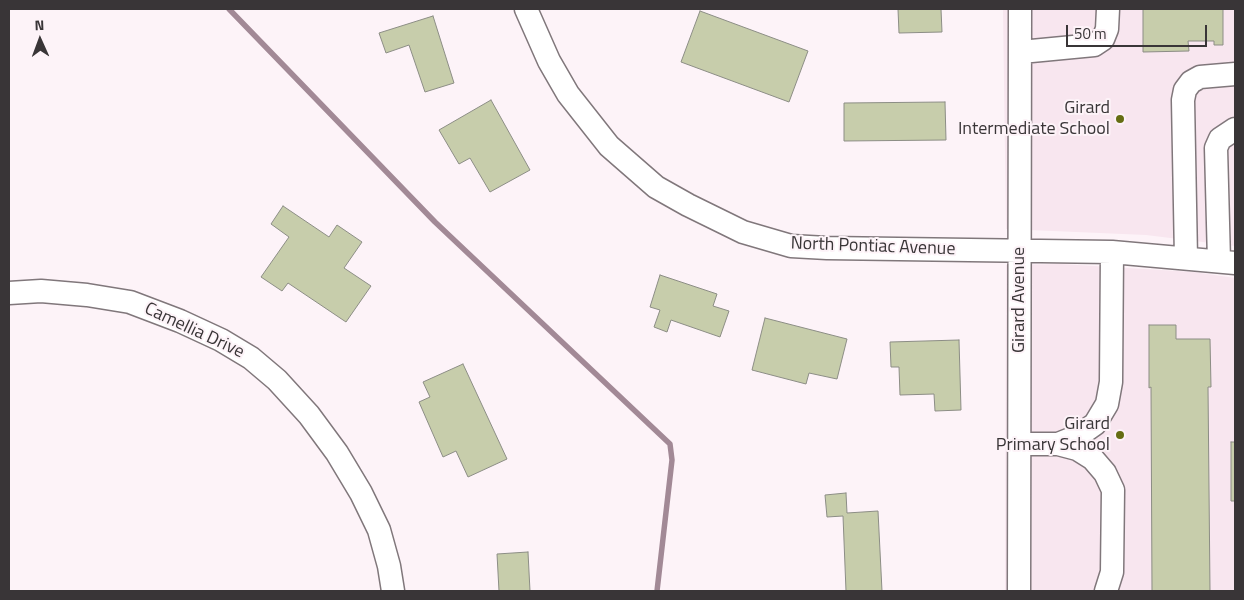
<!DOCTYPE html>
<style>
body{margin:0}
#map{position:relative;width:1244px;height:600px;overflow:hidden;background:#fdf3f8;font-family:"Titillium Web",sans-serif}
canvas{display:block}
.frame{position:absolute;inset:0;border:10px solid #393537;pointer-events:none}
.north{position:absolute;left:15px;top:15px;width:50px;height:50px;-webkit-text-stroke:4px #fdf3f8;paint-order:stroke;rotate:358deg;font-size:14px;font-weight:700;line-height:20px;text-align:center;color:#393537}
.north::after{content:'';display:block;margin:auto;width:18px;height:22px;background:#393537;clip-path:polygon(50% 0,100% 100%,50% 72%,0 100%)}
.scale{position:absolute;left:1066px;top:25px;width:141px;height:22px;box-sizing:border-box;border:2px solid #393537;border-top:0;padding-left:6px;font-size:15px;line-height:18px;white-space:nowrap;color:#393537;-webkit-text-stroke:4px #fdf3f8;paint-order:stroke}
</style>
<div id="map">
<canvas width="1244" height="600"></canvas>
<div class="frame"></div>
<div class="north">N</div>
<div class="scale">50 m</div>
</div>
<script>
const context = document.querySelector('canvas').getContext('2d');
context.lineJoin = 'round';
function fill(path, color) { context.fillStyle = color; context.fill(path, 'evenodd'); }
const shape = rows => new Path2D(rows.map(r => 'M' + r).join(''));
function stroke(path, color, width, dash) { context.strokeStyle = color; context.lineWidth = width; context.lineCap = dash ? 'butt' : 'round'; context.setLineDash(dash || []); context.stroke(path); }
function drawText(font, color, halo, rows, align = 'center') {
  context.font = font + ' "Titillium Web",sans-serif'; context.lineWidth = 4; context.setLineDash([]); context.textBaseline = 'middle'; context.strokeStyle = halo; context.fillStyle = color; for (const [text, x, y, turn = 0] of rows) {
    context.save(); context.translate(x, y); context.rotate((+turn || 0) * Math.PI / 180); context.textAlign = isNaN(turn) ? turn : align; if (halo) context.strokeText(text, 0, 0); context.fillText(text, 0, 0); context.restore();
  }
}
fill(shape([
 [1003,9,1235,9,1235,246,1146,235,1006,229],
 [1061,264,1194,272,1235,278,1235,591,1005,591,1006,265]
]), '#f8e6ef');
stroke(shape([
 [229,9,435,222,670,444,672,460,657,591]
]), '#a28996', 5.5);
const building = shape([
 [898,9,941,9,942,32,899,33,898,9],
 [1143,9,1223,9,1223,45,1214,45,1214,41,1188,41,1189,51,1143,52,1143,9],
 [700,11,808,51,789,102,681,62,700,11],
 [433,16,454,83,425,92,409,45,386,53,379,33,433,16],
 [491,100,530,170,490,192,470,158,459,164,439,130,491,100],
 [945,102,946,140,844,141,844,103,945,102],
 [283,206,329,237,337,225,362,242,344,268,371,286,346,322,288,283,282,291,261,277,289,237,271,224,283,206],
 [660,275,717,294,713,306,729,311,720,337,671,320,667,332,654,327,660,310,650,307,660,275],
 [765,318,847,339,837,379,809,373,806,384,752,370,765,318],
 [1149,325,1176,325,1176,339,1210,339,1211,387,1208,387,1210,591,1152,591,1151,387,1149,388,1149,325],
 [959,340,961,410,935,411,934,394,900,395,899,367,891,367,890,342,959,340],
 [463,364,507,459,468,477,456,451,443,457,419,402,430,397,423,382,463,364],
 [1231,442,1235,442,1235,501,1231,501,1231,442],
 [846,493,847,513,878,511,882,591,846,591,843,516,827,517,825,495,846,493],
 [528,552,530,591,499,591,497,554,528,552]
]);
fill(building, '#c7cdab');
stroke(building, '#8c8d85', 1);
const minor = shape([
 [526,9,549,61,568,94,609,146,656,187,688,205,743,232,791,246,827,248,1112,252,1235,263],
 [1021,52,1094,45,1103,39,1107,29,1108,9],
 [1186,258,1183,100,1185,90,1191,82,1200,77,1235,74],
 [1219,261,1216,148,1220,139,1235,129],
 [9,293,41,291,87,295,130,302,180,321,221,340,251,358,277,380,309,415,337,453,361,493,379,530,389,566,393,591],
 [1019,444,1058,444,1077,449,1093,459,1105,473,1113,490,1112,572,1106,591],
 [1058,444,1078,436,1095,424,1107,404,1111,382,1112,252],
 [1019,591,1020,9]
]);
stroke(minor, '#80777b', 25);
stroke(minor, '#fff', 22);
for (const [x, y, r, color] of [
 [1120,119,5,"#656d12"],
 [1120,435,5,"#656d12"]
]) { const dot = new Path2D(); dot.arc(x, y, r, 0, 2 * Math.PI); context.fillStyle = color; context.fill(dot); stroke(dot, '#fdf3f8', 2); }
drawText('18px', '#393537', '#fdf3f8', [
 ["Girard",1110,109],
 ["Intermediate School",1110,130],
 ["Girard",1110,425],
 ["Primary School",1110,446]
], 'right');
drawText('18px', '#393537', '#fdf3f8', [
 ["North Pontiac Avenue",873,247,2],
 ["Girard Avenue",1020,300,-90],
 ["Camellia Drive",194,331,25]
]);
</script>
